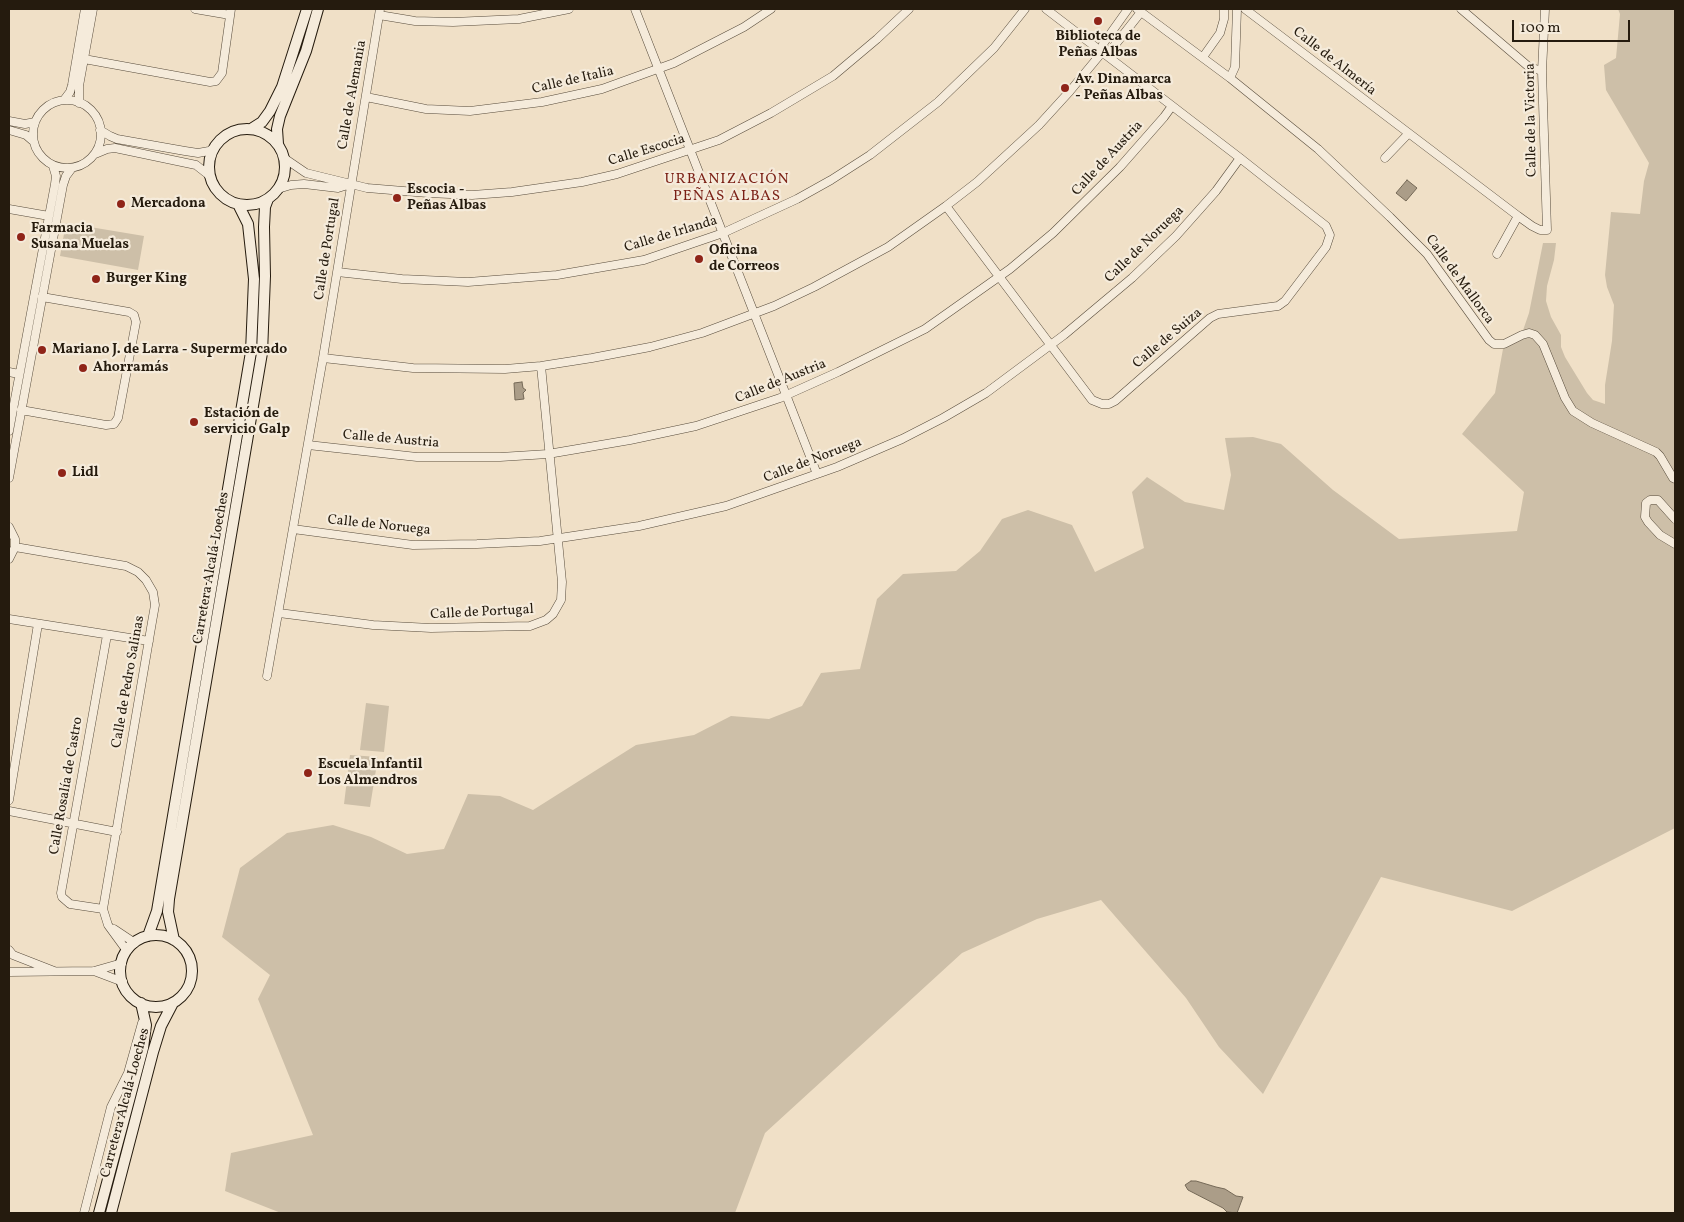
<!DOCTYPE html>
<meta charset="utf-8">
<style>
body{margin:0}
#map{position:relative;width:1684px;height:1222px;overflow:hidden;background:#f0e0c7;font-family:Vollkorn,serif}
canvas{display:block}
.frame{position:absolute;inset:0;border:10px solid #251b0e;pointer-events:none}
.scale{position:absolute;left:1512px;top:20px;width:118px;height:22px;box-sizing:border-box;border:2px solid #251b0e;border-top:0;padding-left:6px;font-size:15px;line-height:18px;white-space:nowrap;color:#251b0e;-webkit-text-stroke:4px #f5ebdb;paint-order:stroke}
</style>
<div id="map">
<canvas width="1684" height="1222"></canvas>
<div class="frame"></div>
<div class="scale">100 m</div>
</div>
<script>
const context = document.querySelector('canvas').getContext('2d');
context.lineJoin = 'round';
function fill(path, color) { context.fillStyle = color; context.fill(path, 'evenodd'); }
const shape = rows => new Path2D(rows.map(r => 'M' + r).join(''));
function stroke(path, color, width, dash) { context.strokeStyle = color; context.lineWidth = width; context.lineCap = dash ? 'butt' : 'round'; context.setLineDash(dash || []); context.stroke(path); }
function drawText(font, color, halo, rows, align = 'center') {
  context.font = font + ' Vollkorn,serif'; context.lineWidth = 4.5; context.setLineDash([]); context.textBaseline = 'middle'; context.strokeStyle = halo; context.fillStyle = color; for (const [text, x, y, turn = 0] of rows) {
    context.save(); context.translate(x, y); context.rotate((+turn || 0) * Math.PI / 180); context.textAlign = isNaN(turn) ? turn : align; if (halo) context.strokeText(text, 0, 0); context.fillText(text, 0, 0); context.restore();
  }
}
fill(shape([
 [1618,9,1675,9,1675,828,1512,911,1381,877,1263,1094,1219,1047,1186,998,1101,900,1037,919,962,953,765,1133,735,1213,281,1213,225,1191,231,1153,313,1135,258,999,270,975,222,937,240,868,287,833,333,825,371,837,407,854,444,849,468,794,500,796,533,810,636,745,694,735,731,716,769,719,802,706,821,673,860,669,877,599,903,574,956,571,980,551,1002,519,1028,510,1072,525,1095,572,1144,548,1132,492,1147,477,1185,502,1224,510,1231,475,1225,438,1253,437,1281,444,1333,490,1399,539,1517,531,1524,492,1462,434,1495,393,1503,349,1520,339,1529,313,1543,243,1556,243,1554,260,1547,286,1546,301,1551,317,1561,335,1561,347,1565,357,1587,393,1593,400,1605,404,1605,385,1612,341,1614,305,1607,287,1605,275,1611,212,1640,214,1644,181,1649,163,1606,90,1604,65,1616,58,1620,14],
 [66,223,144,236,138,270,60,256],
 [366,703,389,706,384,752,360,750],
 [350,755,378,757,370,807,344,804]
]), '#cdbfa8');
const water = shape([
 [1407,180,1417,188,1406,201,1396,193,1407,180],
 [522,382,523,388,526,390,523,393,524,399,515,400,514,383,522,382],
 [1191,1181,1196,1181,1216,1187,1225,1189,1236,1196,1243,1197,1237,1213,1227,1212,1223,1208,1188,1190,1185,1185,1191,1181]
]);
fill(water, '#ab9d88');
stroke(water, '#756957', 1);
const street = shape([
 [195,9,230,15],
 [635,9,817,474],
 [1137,9,1230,78,1318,149,1390,217,1427,254,1489,340,1494,344,1504,344,1522,335,1529,333,1535,335,1543,344,1565,398,1573,411,1592,423,1656,452,1660,456,1673,478,1675,479],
 [1245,9,1518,216,1532,226,1540,230,1547,230,1542,71,1545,9],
 [1461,9,1529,67,1542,71],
 [379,15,415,21,453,22,519,19,569,9],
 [1102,51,1111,50,1141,12],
 [1203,57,1220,33,1224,19,1224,9],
 [84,59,210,82,216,81,222,73,231,9],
 [1230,78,1235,67,1237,9],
 [366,97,426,109,470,111,542,102,602,89,674,63,744,27,771,9],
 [64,100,70,92,72,85,85,9],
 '33 134a34 34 0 1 1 68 0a34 34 0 1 1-68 0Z',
 [79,103,79,86,93,9],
 [9,121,25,124,35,122],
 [9,130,26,135,33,141],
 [100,130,110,136,117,139,185,151,198,153,209,151,214,148],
 [95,154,107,149,115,148,196,165,210,176],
 [284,158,306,173,351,184,367,188,428,193,472,195,512,192,582,182,617,174,719,140,771,113,833,76,877,39,909,9],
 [1385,158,1408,134],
 [278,189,291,185,304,184,338,188,351,184],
 [946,206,1092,400,1102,404,1109,404,1115,401,1210,318,1218,314,1278,306,1285,301,1326,247,1330,235,1326,226,1240,158,1046,9],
 [9,209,49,216],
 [1497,254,1518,216],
 [337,272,402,279,468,282,557,275,644,260,723,233,797,199,831,180,870,155,938,102,994,48,1025,9],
 [323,358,413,368,505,369,541,366,592,358,650,347,702,333,774,306,814,287,888,247,946,206,977,182,1039,125,1070,91,1099,56,1102,51,1103,44,1128,9],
 [9,372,19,374],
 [21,410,106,425,114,424,118,418,136,322,134,315,129,312,42,297],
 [9,431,55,184,56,176,53,166],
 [308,445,417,457,500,457,548,454,630,440,696,426,780,398,838,372,925,329,1010,269,1053,233,1120,167,1164,117,1172,106],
 [9,478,63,185,66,176,72,168],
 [1675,519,1658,500,1650,500,1646,503,1645,517,1648,522,1660,535,1675,544],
 [9,527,15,539,15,547,9,559],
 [293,529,413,545,477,544,540,541,639,526,726,506,837,467,902,439,943,418,986,393,1064,335,1132,278,1176,236,1216,191,1240,158],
 [15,547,126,566,138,572,146,580,153,592,155,605,152,622,103,909,108,925,127,951],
 [279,613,373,625,431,628,530,626,546,620,553,614,561,600,562,582,541,366],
 [9,619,149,641],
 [267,676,323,358,380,9],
 [9,800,38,624],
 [9,811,117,832],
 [103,909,70,904,62,897,61,893,107,635],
 [114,929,135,943],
 [9,950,13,955,54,971],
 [94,971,123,982],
 [9,972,94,971,122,963],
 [84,1213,111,1107,128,1073,142,1023]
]);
const secondary = shape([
 [251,129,262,122,270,111,282,87,307,9],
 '209 167a38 38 0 1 1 76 0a38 38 0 1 1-76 0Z',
 [278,144,277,129,280,116,306,51,318,9],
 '120 971a36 36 0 1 1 72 0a36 36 0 1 1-72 0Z',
 [148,936,157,911,251,352,254,279,248,224,238,204],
 [174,940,168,912,169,899,262,353,265,276,264,227,265,207,268,199],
 [99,1213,143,1048,146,1025,141,1003],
 [111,1213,153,1052,161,1026,173,1003]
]);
stroke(street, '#584c3c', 9);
stroke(secondary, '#251b0e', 12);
stroke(street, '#f5ebdb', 8);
stroke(secondary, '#f5ebdb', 10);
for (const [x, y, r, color] of [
 [1098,21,5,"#8f2418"],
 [1065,88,5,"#8f2418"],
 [397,198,5,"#8f2418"],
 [121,204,5,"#8f2418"],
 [21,237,5,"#8f2418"],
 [699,259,5,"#8f2418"],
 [96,279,5,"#8f2418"],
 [42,350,5,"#8f2418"],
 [83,368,5,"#8f2418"],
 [194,422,5,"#8f2418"],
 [62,473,5,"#8f2418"],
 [308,773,5,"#8f2418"]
]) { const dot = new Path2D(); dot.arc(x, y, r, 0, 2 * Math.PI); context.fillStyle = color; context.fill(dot); stroke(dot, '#f5ebdb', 2); }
drawText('bold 14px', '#251b0e', '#f5ebdb', [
 ["Biblioteca de",1098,37,"center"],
 ["Peñas Albas",1098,53,"center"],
 ["Av. Dinamarca",1075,80],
 ["- Peñas Albas",1075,96],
 ["Escocia -",407,190],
 ["Peñas Albas",407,206],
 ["Mercadona",131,204],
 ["Farmacia",31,229],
 ["Susana Muelas",31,245],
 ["Oficina",709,251],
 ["de Correos",709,267],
 ["Burger King",106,279],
 ["Mariano J. de Larra - Supermercado",52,350],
 ["Ahorramás",93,368],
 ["Estación de",204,414],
 ["servicio Galp",204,430],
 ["Lidl",72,473],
 ["Escuela Infantil",318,765],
 ["Los Almendros",318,781]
], 'left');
drawText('14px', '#251b0e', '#f5ebdb', [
 ["Calle de Almería",1334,62,38],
 ["Calle de Italia",573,81,-13],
 ["Calle de Alemania",353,95,-80],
 ["Calle de la Victoria",1532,120,-91],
 ["Calle Escocia",647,151,-17],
 ["Calle de Austria",1108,159,-47],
 ["Calle de Irlanda",671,235,-17],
 ["Calle de Noruega",1145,245,-44],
 ["Calle de Portugal",328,249,-81],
 ["Calle de Mallorca",1459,280,54],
 ["Calle de Suiza",1168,339,-40],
 ["Calle de Austria",781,382,-22],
 ["Calle de Austria",391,440,5],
 ["Calle de Noruega",813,461,-21],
 ["Calle de Noruega",379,526,6],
 ["Carretera Alcalá-Loeches",212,568,-80],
 ["Calle de Portugal",482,613,-3],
 ["Calle de Pedro Salinas",129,682,-80],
 ["Calle Rosalía de Castro",67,786,-80],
 ["Carretera Alcalá-Loeches",126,1103,-75]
]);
context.letterSpacing = '1px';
drawText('15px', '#7a1f14', '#f5ebdb', [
 ["URBANIZACIÓN",727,180],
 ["PEÑAS ALBAS",727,197]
]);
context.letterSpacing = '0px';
</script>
